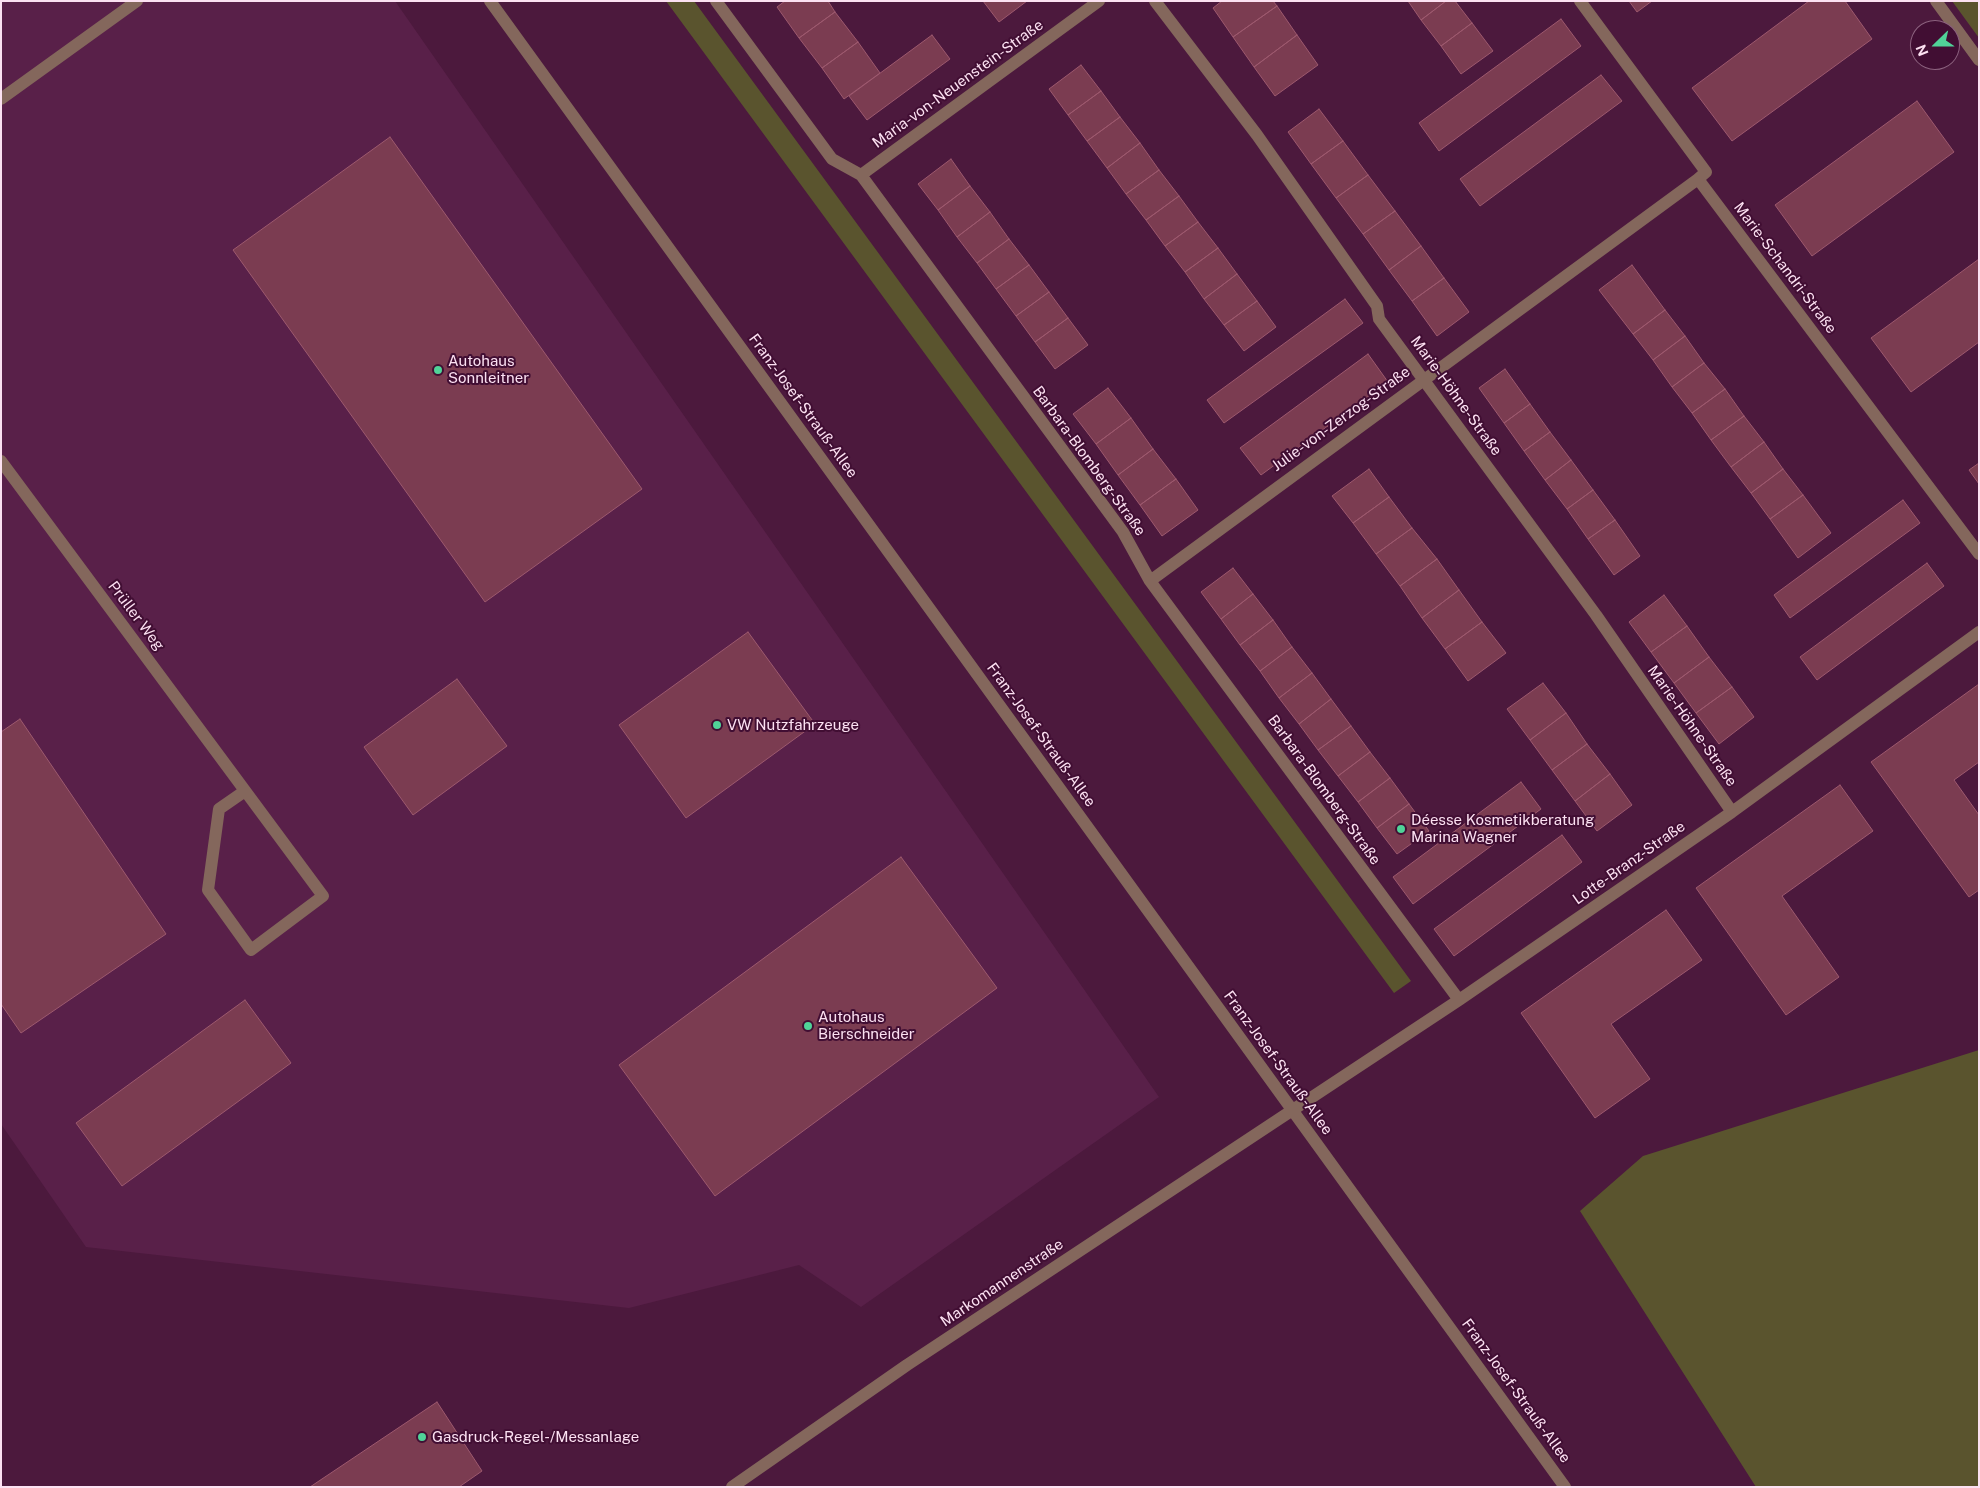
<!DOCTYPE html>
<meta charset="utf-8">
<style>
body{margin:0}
#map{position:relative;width:1980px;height:1488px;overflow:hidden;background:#4c193d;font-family:"Public Sans",sans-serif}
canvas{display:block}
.frame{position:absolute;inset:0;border:2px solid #fce1f2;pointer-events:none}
.north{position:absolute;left:1910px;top:20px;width:50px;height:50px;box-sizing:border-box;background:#410e33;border:1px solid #8c627f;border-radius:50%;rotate:248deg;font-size:14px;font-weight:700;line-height:20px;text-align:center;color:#fce1f2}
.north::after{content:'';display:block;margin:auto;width:18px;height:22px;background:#50d398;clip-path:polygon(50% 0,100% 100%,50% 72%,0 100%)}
</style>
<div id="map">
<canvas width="1980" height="1488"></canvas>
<div class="frame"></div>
<div class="north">N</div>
</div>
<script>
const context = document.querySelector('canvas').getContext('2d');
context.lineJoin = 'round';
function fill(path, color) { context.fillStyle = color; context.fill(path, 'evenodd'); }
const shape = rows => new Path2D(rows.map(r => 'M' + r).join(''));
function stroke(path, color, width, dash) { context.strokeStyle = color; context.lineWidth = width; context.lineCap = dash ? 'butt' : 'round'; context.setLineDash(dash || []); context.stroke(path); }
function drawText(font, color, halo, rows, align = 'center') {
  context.font = font + ' "Public Sans",sans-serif'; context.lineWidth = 4; context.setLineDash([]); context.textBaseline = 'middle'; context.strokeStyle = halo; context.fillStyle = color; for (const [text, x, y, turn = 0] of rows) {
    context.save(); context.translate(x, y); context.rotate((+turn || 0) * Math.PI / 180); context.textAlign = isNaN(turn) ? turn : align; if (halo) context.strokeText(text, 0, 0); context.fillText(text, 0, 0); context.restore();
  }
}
fill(shape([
 [1,1,395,1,1159,1097,861,1307,799,1265,629,1308,86,1247,1,1124]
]), '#592049');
fill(shape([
 [666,1,694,1,1411,981,1394,993],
 [1952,1,1979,1,1979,38],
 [1979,1050,1979,1487,1756,1487,1580,1211,1643,1156]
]), '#5a542e');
const building = shape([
 [785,1,828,1,835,12,799,38,777,7,785,1],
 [983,1,1027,1,999,22,983,1],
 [1222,1,1273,1,1277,6,1233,37,1213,8,1222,1],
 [1408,1,1446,1,1421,20,1408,1],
 [1446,1,1455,1,1472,23,1441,46,1421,20,1446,1],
 [1629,1,1652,1,1637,12,1629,1],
 [1809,1,1845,1,1872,39,1732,141,1692,88,1809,1],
 [1277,6,1297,35,1254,67,1233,37,1277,6],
 [835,12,858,42,822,68,799,38,835,12],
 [1561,19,1581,46,1439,151,1419,123,1561,19],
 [1472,23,1493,51,1461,74,1441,46,1472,23],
 [932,35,950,59,867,120,849,96,932,35],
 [1297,35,1318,65,1275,96,1254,67,1297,35],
 [858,42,880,73,844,99,822,68,858,42],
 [1081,65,1101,91,1068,115,1049,89,1081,65],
 [1601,75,1622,101,1480,206,1460,179,1601,75],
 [1101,91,1120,117,1087,141,1068,115,1101,91],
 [1917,101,1954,152,1812,256,1775,205,1917,101],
 [1319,109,1343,141,1311,164,1288,132,1319,109],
 [1120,117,1140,143,1107,168,1087,141,1120,117],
 [390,137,642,489,485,602,233,250,390,137],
 [1343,141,1368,175,1336,198,1311,164,1343,141],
 [1140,143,1159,170,1126,194,1107,168,1140,143],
 [951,159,970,186,938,210,918,184,951,159],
 [1159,170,1179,196,1146,220,1126,194,1159,170],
 [1368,175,1395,211,1363,234,1336,198,1368,175],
 [970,186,990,212,957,237,938,210,970,186],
 [1179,196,1198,222,1165,246,1146,220,1179,196],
 [1395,211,1421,246,1389,270,1363,234,1395,211],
 [990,212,1009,239,977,263,957,237,990,212],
 [1198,222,1218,248,1185,272,1165,246,1198,222],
 [1009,239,1029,265,996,289,977,263,1009,239],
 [1421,246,1444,278,1412,301,1389,270,1421,246],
 [1218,248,1237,274,1204,299,1185,272,1218,248],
 [1979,259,1979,342,1911,392,1871,338,1979,259],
 [1029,265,1049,292,1016,316,996,289,1029,265],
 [1632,265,1665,310,1633,334,1599,290,1632,265],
 [1237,274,1257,301,1224,325,1204,299,1237,274],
 [1444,278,1469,312,1437,336,1412,301,1444,278],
 [1049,292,1068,318,1035,342,1016,316,1049,292],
 [1345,299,1363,323,1224,423,1207,400,1345,299],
 [1257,301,1276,327,1244,351,1224,325,1257,301],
 [1665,310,1685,336,1653,360,1633,334,1665,310],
 [1068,318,1088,345,1055,369,1035,342,1068,318],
 [1685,336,1704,363,1672,387,1653,360,1685,336],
 [1368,354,1388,382,1261,475,1240,448,1368,354],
 [1704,363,1725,389,1692,413,1672,387,1704,363],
 [1505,369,1530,404,1504,423,1479,388,1505,369],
 [1108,388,1131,418,1096,444,1073,414,1108,388],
 [1725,389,1744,416,1711,440,1692,413,1725,389],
 [1530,404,1550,432,1524,451,1504,423,1530,404],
 [1744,416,1764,442,1731,467,1711,440,1744,416],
 [1131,418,1153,449,1118,475,1096,444,1131,418],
 [1550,432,1571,460,1545,480,1524,451,1550,432],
 [1764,442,1783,469,1751,493,1731,467,1764,442],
 [1153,449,1176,479,1140,505,1118,475,1153,449],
 [1571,460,1593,490,1567,509,1545,480,1571,460],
 [1979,463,1979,484,1969,470,1979,463],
 [1369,469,1389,497,1353,523,1332,496,1369,469],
 [1783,469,1803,495,1770,519,1751,493,1783,469],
 [1176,479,1198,510,1162,536,1140,505,1176,479],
 [1593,490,1615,520,1588,539,1567,509,1593,490],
 [1803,495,1831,533,1798,558,1770,519,1803,495],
 [1389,497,1412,528,1376,554,1353,523,1389,497],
 [1903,500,1920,523,1790,618,1774,595,1903,500],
 [1615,520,1640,556,1614,575,1588,539,1615,520],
 [1412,528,1437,559,1400,586,1376,554,1412,528],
 [1437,559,1459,590,1422,618,1400,586,1437,559],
 [1927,563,1944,586,1817,680,1800,657,1927,563],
 [1233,568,1253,594,1221,619,1201,592,1233,568],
 [1459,590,1482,622,1445,649,1422,618,1459,590],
 [1253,594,1273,620,1240,645,1221,619,1253,594],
 [1664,595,1687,626,1651,652,1629,622,1664,595],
 [1273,620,1292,647,1260,671,1240,645,1273,620],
 [1482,622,1506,653,1468,681,1445,649,1482,622],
 [1687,626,1709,657,1674,683,1651,652,1687,626],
 [748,632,815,724,686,818,619,725,748,632],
 [1292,647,1312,673,1279,698,1260,671,1292,647],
 [1709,657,1732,687,1696,713,1674,683,1709,657],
 [1312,673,1331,699,1299,724,1279,698,1312,673],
 [457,679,507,746,413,815,364,747,457,679],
 [1543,683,1566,713,1530,740,1507,709,1543,683],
 [1979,684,1979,762,1954,780,1979,815,1979,890,1969,897,1871,762,1979,684],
 [1732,687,1754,717,1719,744,1696,713,1732,687],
 [1331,699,1351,726,1318,750,1299,724,1331,699],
 [1566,713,1587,744,1552,770,1530,740,1566,713],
 [20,719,166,934,21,1033,1,1004,1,732,20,719],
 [1351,726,1370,752,1338,776,1318,750,1351,726],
 [1587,744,1610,774,1575,801,1552,770,1587,744],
 [1370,752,1390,778,1358,802,1338,776,1370,752],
 [1610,774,1632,805,1597,831,1575,801,1610,774],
 [1390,778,1409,804,1377,828,1358,802,1390,778],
 [1521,782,1541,809,1413,904,1393,877,1521,782],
 [1840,785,1873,831,1782,896,1839,977,1786,1015,1696,888,1840,785],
 [1409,804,1429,831,1397,854,1377,828,1409,804],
 [1562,835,1582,862,1454,956,1434,929,1562,835],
 [901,857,997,988,715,1196,619,1065,901,857],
 [1666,910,1702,960,1611,1024,1650,1079,1595,1118,1521,1013,1666,910],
 [245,1000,291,1063,122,1186,76,1123,245,1000],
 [437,1402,482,1471,459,1487,310,1487,437,1402]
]);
fill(building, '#7b3c51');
stroke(building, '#9d596e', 1);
stroke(shape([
 [490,1,1565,1487],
 [716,1,832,159,861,175,1123,532,1150,581,1459,1000],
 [1155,1,1257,135,1377,306,1379,319,1596,615,1732,812],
 [1580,1,1706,172,1698,179,1979,554],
 [1936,1,1979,60],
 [1,99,137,1],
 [861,175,1099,1],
 [1,461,323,896,251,950,208,890,219,809,245,791],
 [1150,581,1698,179],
 [732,1487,907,1365,1459,1000,1732,812,1979,632]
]), '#84675c', 12);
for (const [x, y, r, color] of [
 [438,370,5,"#50d398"],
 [717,725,5,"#50d398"],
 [1401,829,5,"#50d398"],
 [808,1026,5,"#50d398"],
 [422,1437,5,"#50d398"]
]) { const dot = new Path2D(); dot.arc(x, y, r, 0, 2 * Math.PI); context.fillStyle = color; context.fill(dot); stroke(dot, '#410e33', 2); }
drawText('15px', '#fce1f2', '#410e33', [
 ["Maria-von-Neuenstein-Straße",958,84,-36],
 ["Marie-Schandri-Straße",1785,268,53],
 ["Marie-Höhne-Straße",1456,396,54],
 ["Franz-Josef-Strauß-Allee",803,406,54],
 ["Julie-von-Zerzog-Straße",1341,419,-36],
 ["Barbara-Blomberg-Straße",1089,461,54],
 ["Prüller Weg",136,616,53],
 ["Marie-Höhne-Straße",1692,726,55],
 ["Franz-Josef-Strauß-Allee",1041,735,54],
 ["Barbara-Blomberg-Straße",1324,790,54],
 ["Lotte-Branz-Straße",1629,863,-35],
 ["Franz-Josef-Strauß-Allee",1278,1063,54],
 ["Markomannenstraße",1002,1283,-34],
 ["Franz-Josef-Strauß-Allee",1516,1391,54]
]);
drawText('15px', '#fce1f2', '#410e33', [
 ["Autohaus",448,361],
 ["Sonnleitner",448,378],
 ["VW Nutzfahrzeuge",727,725],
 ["Déesse Kosmetikberatung",1411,820],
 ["Marina Wagner",1411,837],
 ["Autohaus",818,1017],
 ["Bierschneider",818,1034],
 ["Gasdruck-Regel-/Messanlage",432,1437]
], 'left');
</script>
